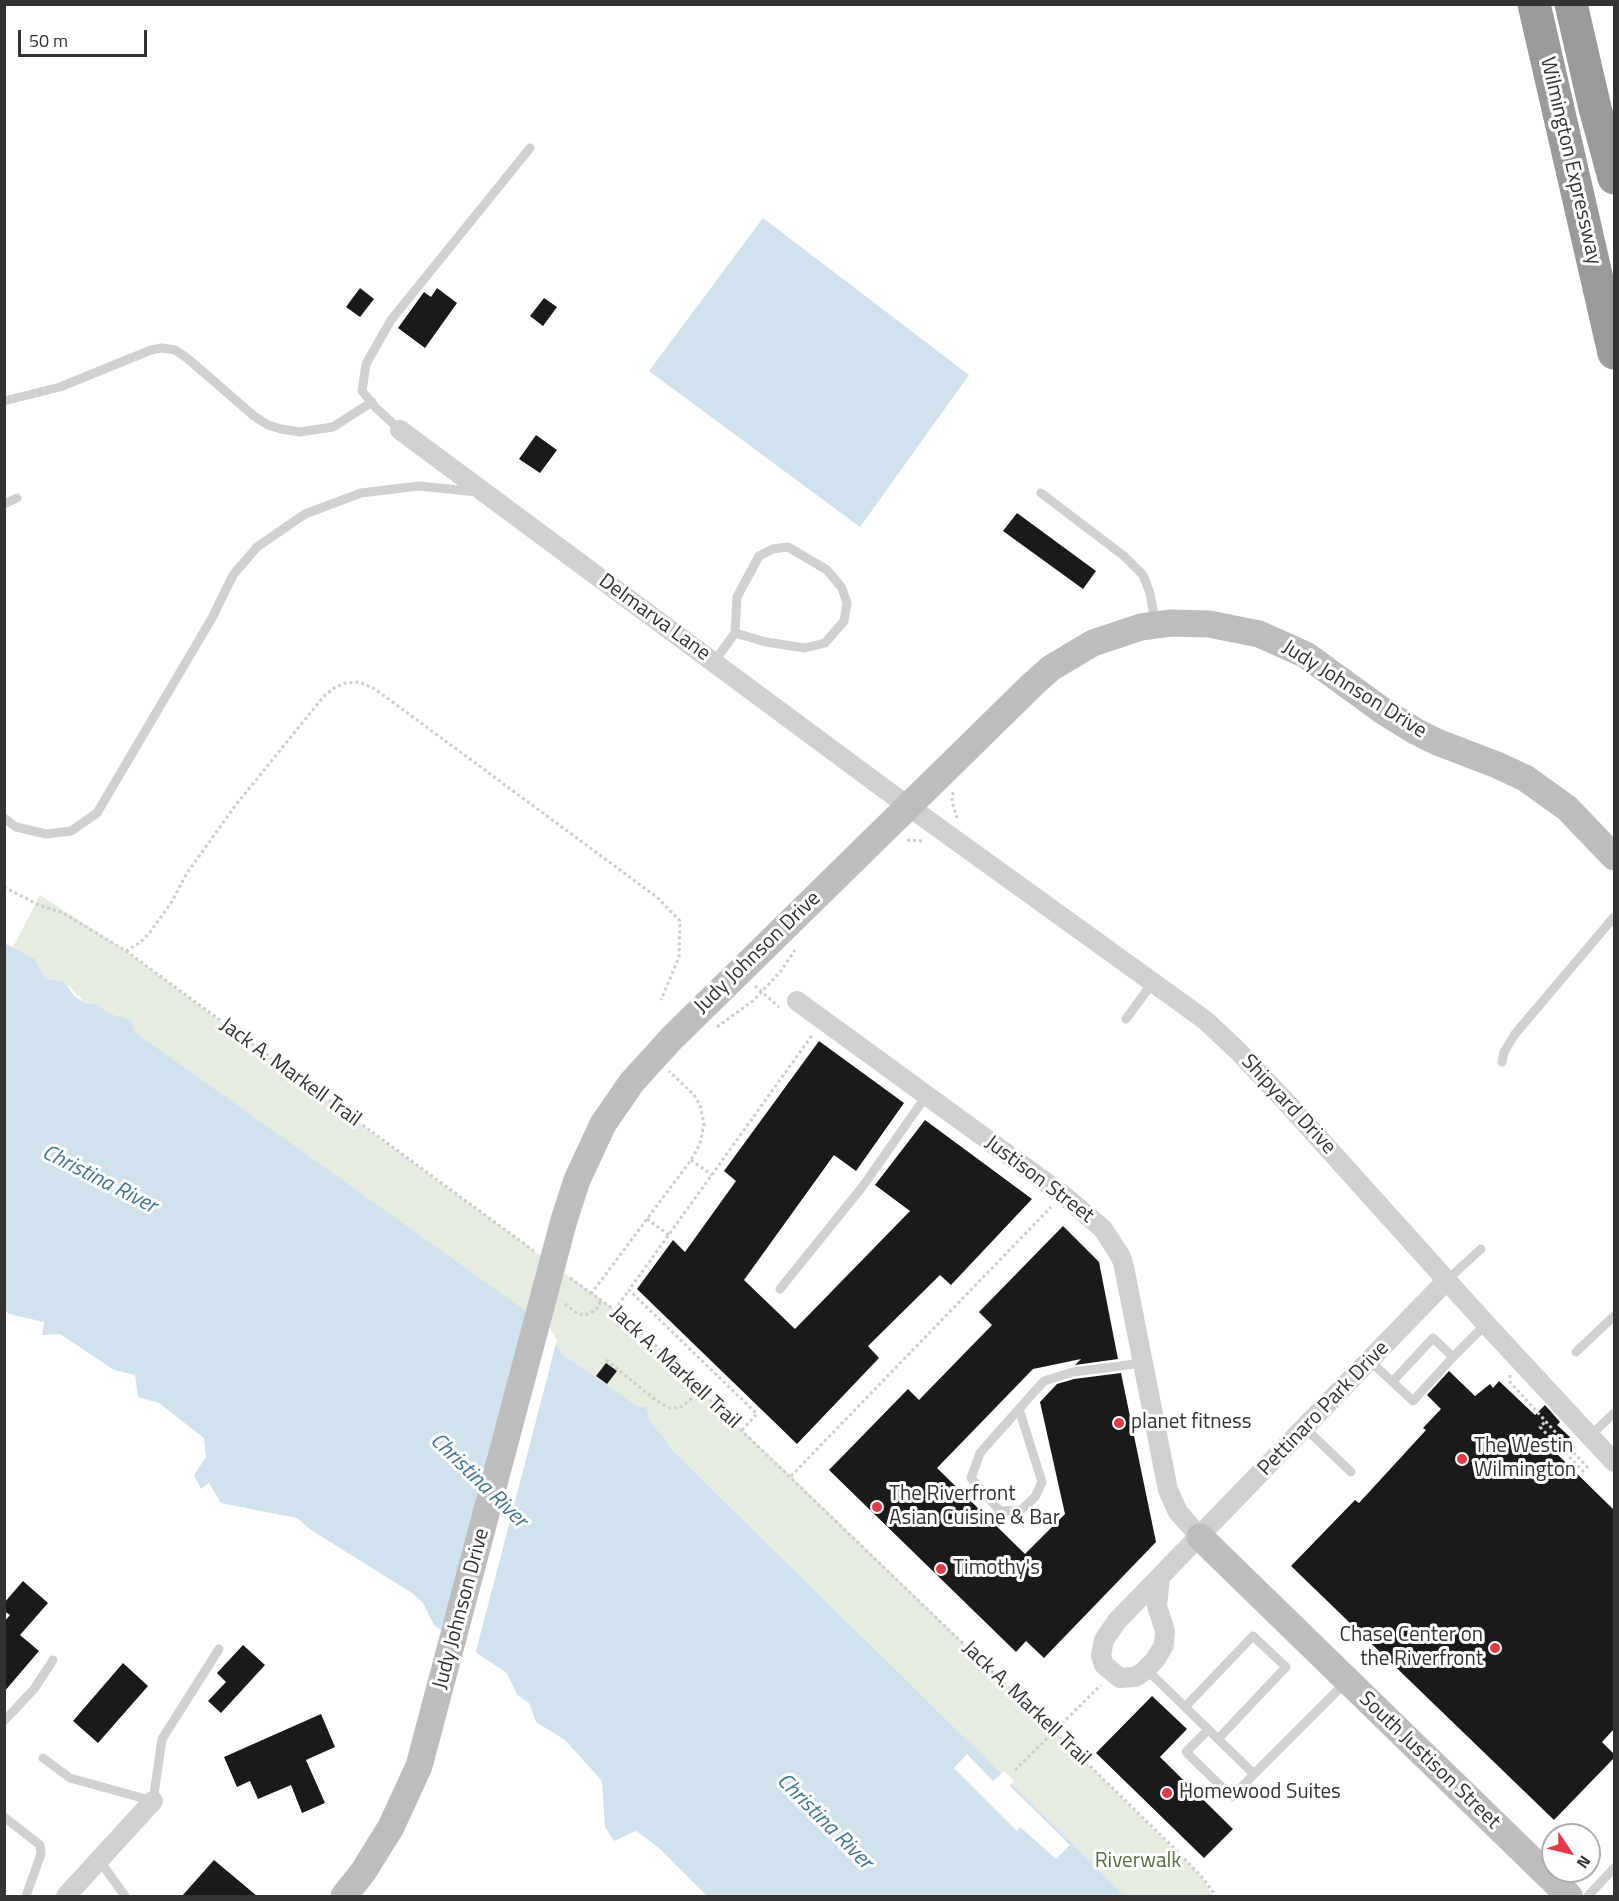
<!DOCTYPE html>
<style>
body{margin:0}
#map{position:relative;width:1619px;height:1901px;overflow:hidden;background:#fff;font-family:"Titillium Web",sans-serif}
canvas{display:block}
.frame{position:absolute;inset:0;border:6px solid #333;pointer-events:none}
.north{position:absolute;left:1541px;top:1823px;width:60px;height:60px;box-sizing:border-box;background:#fff;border:2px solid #adadad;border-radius:50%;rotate:125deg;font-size:16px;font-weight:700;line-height:24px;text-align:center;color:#333}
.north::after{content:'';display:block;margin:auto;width:21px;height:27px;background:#e63946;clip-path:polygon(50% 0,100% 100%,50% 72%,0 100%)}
.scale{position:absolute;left:18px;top:30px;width:129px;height:27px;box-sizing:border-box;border:3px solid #333;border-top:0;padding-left:8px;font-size:18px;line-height:21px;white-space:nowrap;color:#333;-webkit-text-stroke:4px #fff;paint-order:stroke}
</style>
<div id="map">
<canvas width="1619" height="1901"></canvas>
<div class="frame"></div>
<div class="north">N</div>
<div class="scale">50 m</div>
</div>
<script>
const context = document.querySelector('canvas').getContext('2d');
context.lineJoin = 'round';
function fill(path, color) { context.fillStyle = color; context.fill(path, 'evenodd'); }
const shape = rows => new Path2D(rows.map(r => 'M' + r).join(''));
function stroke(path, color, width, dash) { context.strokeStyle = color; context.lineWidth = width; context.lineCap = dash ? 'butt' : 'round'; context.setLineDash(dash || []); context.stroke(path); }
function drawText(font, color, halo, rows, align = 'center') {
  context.font = font + ' "Titillium Web",sans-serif'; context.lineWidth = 6; context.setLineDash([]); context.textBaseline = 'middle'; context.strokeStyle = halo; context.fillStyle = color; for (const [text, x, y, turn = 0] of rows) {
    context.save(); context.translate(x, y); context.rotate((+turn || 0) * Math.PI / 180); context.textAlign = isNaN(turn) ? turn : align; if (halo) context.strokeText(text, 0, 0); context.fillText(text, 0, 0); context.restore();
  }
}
fill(shape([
 [40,895,126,951,257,1049,615,1310,791,1476,1054,1731,1202,1877,1212,1896,1124,1896,1072,1843,673,1451,649,1419,647,1407,637,1406,568,1358,561,1353,543,1324,135,1032,131,1020,108,1013,96,1003,87,1005,65,982,46,979,34,958,13,947]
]), '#e6ecdf');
fill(shape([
 [763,218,969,375,860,527,649,371],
 [4,943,34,958,46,979,65,982,74,996,87,1004,96,1003,108,1013,131,1020,135,1032,544,1324,561,1353,568,1358,637,1406,647,1407,649,1419,673,1451,1072,1843,1124,1896,707,1896,659,1848,636,1831,614,1841,605,1827,602,1781,565,1740,536,1722,529,1703,517,1695,507,1673,434,1625,423,1603,412,1593,311,1530,297,1518,221,1503,209,1483,201,1489,194,1475,206,1457,204,1438,159,1403,138,1397,135,1375,114,1370,60,1334,42,1335,44,1322,9,1314,5,1310]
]), '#cfe2ee');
fill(shape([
 [546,1322,557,1340,475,1655,442,1634],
 [967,1754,993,1781,1004,1771,1014,1781,1010,1786,1070,1845,1056,1859,1020,1827,1017,1831,954,1768]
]), '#fff');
fill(shape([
 [360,288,374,299,360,317,346,307],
 [437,288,457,303,425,348,398,328,424,292,431,297],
 [544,298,557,307,543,326,530,316],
 [536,435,557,450,540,473,519,459],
 [1017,513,1096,571,1083,589,1003,531],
 [819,1041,904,1103,856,1171,834,1155,744,1280,795,1329,910,1211,875,1185,925,1120,1032,1199,951,1285,940,1275,868,1346,879,1358,797,1444,637,1289,673,1240,685,1252,736,1181,724,1171],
 [1063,1226,1099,1262,1118,1359,1075,1365,1081,1359,1033,1369,937,1468,1025,1554,1065,1514,1040,1402,1057,1384,1074,1379,1121,1373,1156,1542,1044,1658,1026,1641,1016,1652,829,1470,908,1389,919,1400,992,1325,979,1312],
 [606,1363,617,1371,607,1384,596,1376],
 [1449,1371,1475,1396,1490,1384,1493,1388,1499,1381,1535,1415,1545,1405,1560,1422,1557,1425,1570,1437,1555,1452,1614,1510,1614,1729,1602,1742,1614,1754,1614,1758,1554,1820,1291,1566,1355,1500,1359,1503,1426,1430,1423,1428,1441,1409,1427,1395],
 [23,1581,48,1603,20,1635,39,1651,4,1692,4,1622,10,1615,4,1611,4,1603],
 [243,1645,265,1665,221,1713,208,1701,226,1682,217,1673],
 [123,1663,148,1686,98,1743,73,1721],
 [1152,1696,1187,1729,1160,1757,1233,1829,1204,1858,1096,1753],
 [321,1714,335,1747,306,1760,325,1803,302,1813,291,1785,258,1799,250,1781,237,1787,224,1757],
 [214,1860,257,1896,182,1896]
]), '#1a1a1a');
stroke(shape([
 [953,792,952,801,957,818],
 [907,840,924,841],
 [4,887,39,905,63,913,126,951,534,1251],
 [126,951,138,944,148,935,171,903,187,873,235,806,324,696,334,688,345,683,359,682,375,689,658,898,680,921,679,957,661,1000],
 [755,986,779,1007],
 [717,1027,754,1000,780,972,795,950],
 [691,1160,712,1175],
 [647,1219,669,1235],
 [570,1278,623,1316,655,1345,717,1407,1054,1731,1173,1847,1202,1877,1216,1896],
 [591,1294,691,1160,700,1144,704,1124,700,1105,694,1095,669,1071],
 [565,1304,578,1314,585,1315,596,1310,601,1301],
 [615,1310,629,1290],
 [606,1360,657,1401,670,1408,681,1407,701,1391],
 [1510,1375,1510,1382,1587,1467,1583,1471,1540,1427,1546,1421],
 [742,1430,757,1414,629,1290,813,1034],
 [791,1476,1051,1207],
 [1015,1770,1101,1685]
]), '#cdcdcd', 3, [3, 3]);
stroke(shape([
 [4,401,60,387,151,350,162,348,175,350,187,358,254,416,268,425,281,429,300,432,333,427,372,402],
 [400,430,376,408,362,391,366,364,391,320,530,148],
 [1041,493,1124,556,1143,575,1150,593,1155,622],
 [4,504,17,498],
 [714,662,735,633,766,642,805,648,825,643,844,621,847,603,842,588,827,570,788,547,773,549,759,556,737,597,735,633],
 [4,818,16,827,46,834,71,831,97,813,212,618,233,575,257,547,305,514,361,493,419,486,477,492],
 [1126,1019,1153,982],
 [1502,1062,1504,1052,1515,1034,1614,917],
 [1447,1280,1481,1249],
 [780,1289,863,1186,926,1096],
 [1576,1352,1614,1316],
 [1453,1357,1486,1324],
 [1370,1361,1413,1401,1453,1357,1433,1338,1393,1381],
 [1019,1409,1042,1482,1035,1497,1021,1510,1000,1511,971,1478,980,1453,1019,1409,1026,1401,1044,1381,1073,1372,1143,1363],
 [1305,1428,1351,1472],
 [1590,1436,1614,1413],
 [1146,1669,1254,1774,1345,1683],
 [1185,1707,1253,1636,1286,1667,1218,1739],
 [4,1721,34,1689,53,1660],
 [1208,1730,1186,1752,1232,1797,1254,1774],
 [43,1758,70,1778,153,1801,162,1739,219,1649],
 [4,1817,40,1845,41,1854,26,1896],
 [99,1860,125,1896],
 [1588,1896,1614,1868]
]), '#d0d0d0', 9);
stroke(shape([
 [400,430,886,790,1205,1020,1238,1051,1288,1104,1486,1324,1614,1462],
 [797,1001,1062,1194,1103,1229,1121,1257,1124,1267,1168,1490,1178,1512,1200,1537],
 [1160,1578,1157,1606,1165,1631,1164,1645,1155,1660,1143,1672,1135,1677,1120,1678,1104,1665,1101,1655,1104,1640,1117,1621,1447,1280],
 [66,1896,153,1801]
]), '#d0d0d0', 20);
stroke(shape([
 [1200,1537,1569,1896],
 [344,1896,363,1872,391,1827,419,1766,564,1220,577,1180,603,1124,632,1082,672,1038,1033,684,1051,668,1093,643,1141,627,1171,623,1209,624,1259,634,1306,655,1383,711,1415,731,1437,742,1497,765,1525,778,1567,808,1614,857]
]), '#bdbdbd', 27);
stroke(shape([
 [1534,4,1614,353],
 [1571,4,1595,108,1614,178]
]), '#9a9a9a', 33);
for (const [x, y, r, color] of [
 [1119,1423,6,"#e63946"],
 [1462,1459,6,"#e63946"],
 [877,1507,6,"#e63946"],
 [941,1569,6,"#e63946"],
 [1495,1648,6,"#e63946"],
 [1167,1793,6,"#e63946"]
]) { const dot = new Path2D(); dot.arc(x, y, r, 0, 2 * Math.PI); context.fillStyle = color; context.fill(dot); stroke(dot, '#fff', 2); }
drawText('21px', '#333', '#fff', [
 ["Wilmington Expressway",1570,161,77],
 ["Delmarva Lane",654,618,36],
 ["Judy Johnson Drive",1354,690,32],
 ["Judy Johnson Drive",758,953,-44],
 ["Jack A. Markell Trail",290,1073,36],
 ["Shipyard Drive",1288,1105,47],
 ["Justison Street",1039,1180,37],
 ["Jack A. Markell Trail",675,1368,43],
 ["Pettinaro Park Drive",1324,1409,-46],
 ["Judy Johnson Drive",462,1609,-75],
 ["Jack A. Markell Trail",1026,1704,44],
 ["South Justison Street",1429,1761,44]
]);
drawText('21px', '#333', '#fff', [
 ["planet fitness",1131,1423],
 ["The Westin",1474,1447],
 ["Wilmington",1474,1471],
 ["The Riverfront",889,1495],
 ["Asian Cuisine & Bar",889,1519],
 ["Timothy's",953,1569],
 ["Chase Center on",1483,1636,"right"],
 ["the Riverfront",1483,1660,"right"],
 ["Homewood Suites",1179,1793]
], 'left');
drawText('21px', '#56703f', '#fff', [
 ["Riverwalk",1138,1862]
]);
drawText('italic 22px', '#3f7597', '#fff', [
 ["Christina River",99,1180,27],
 ["Christina River",478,1481,44],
 ["Christina River",824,1822,45]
]);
</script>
